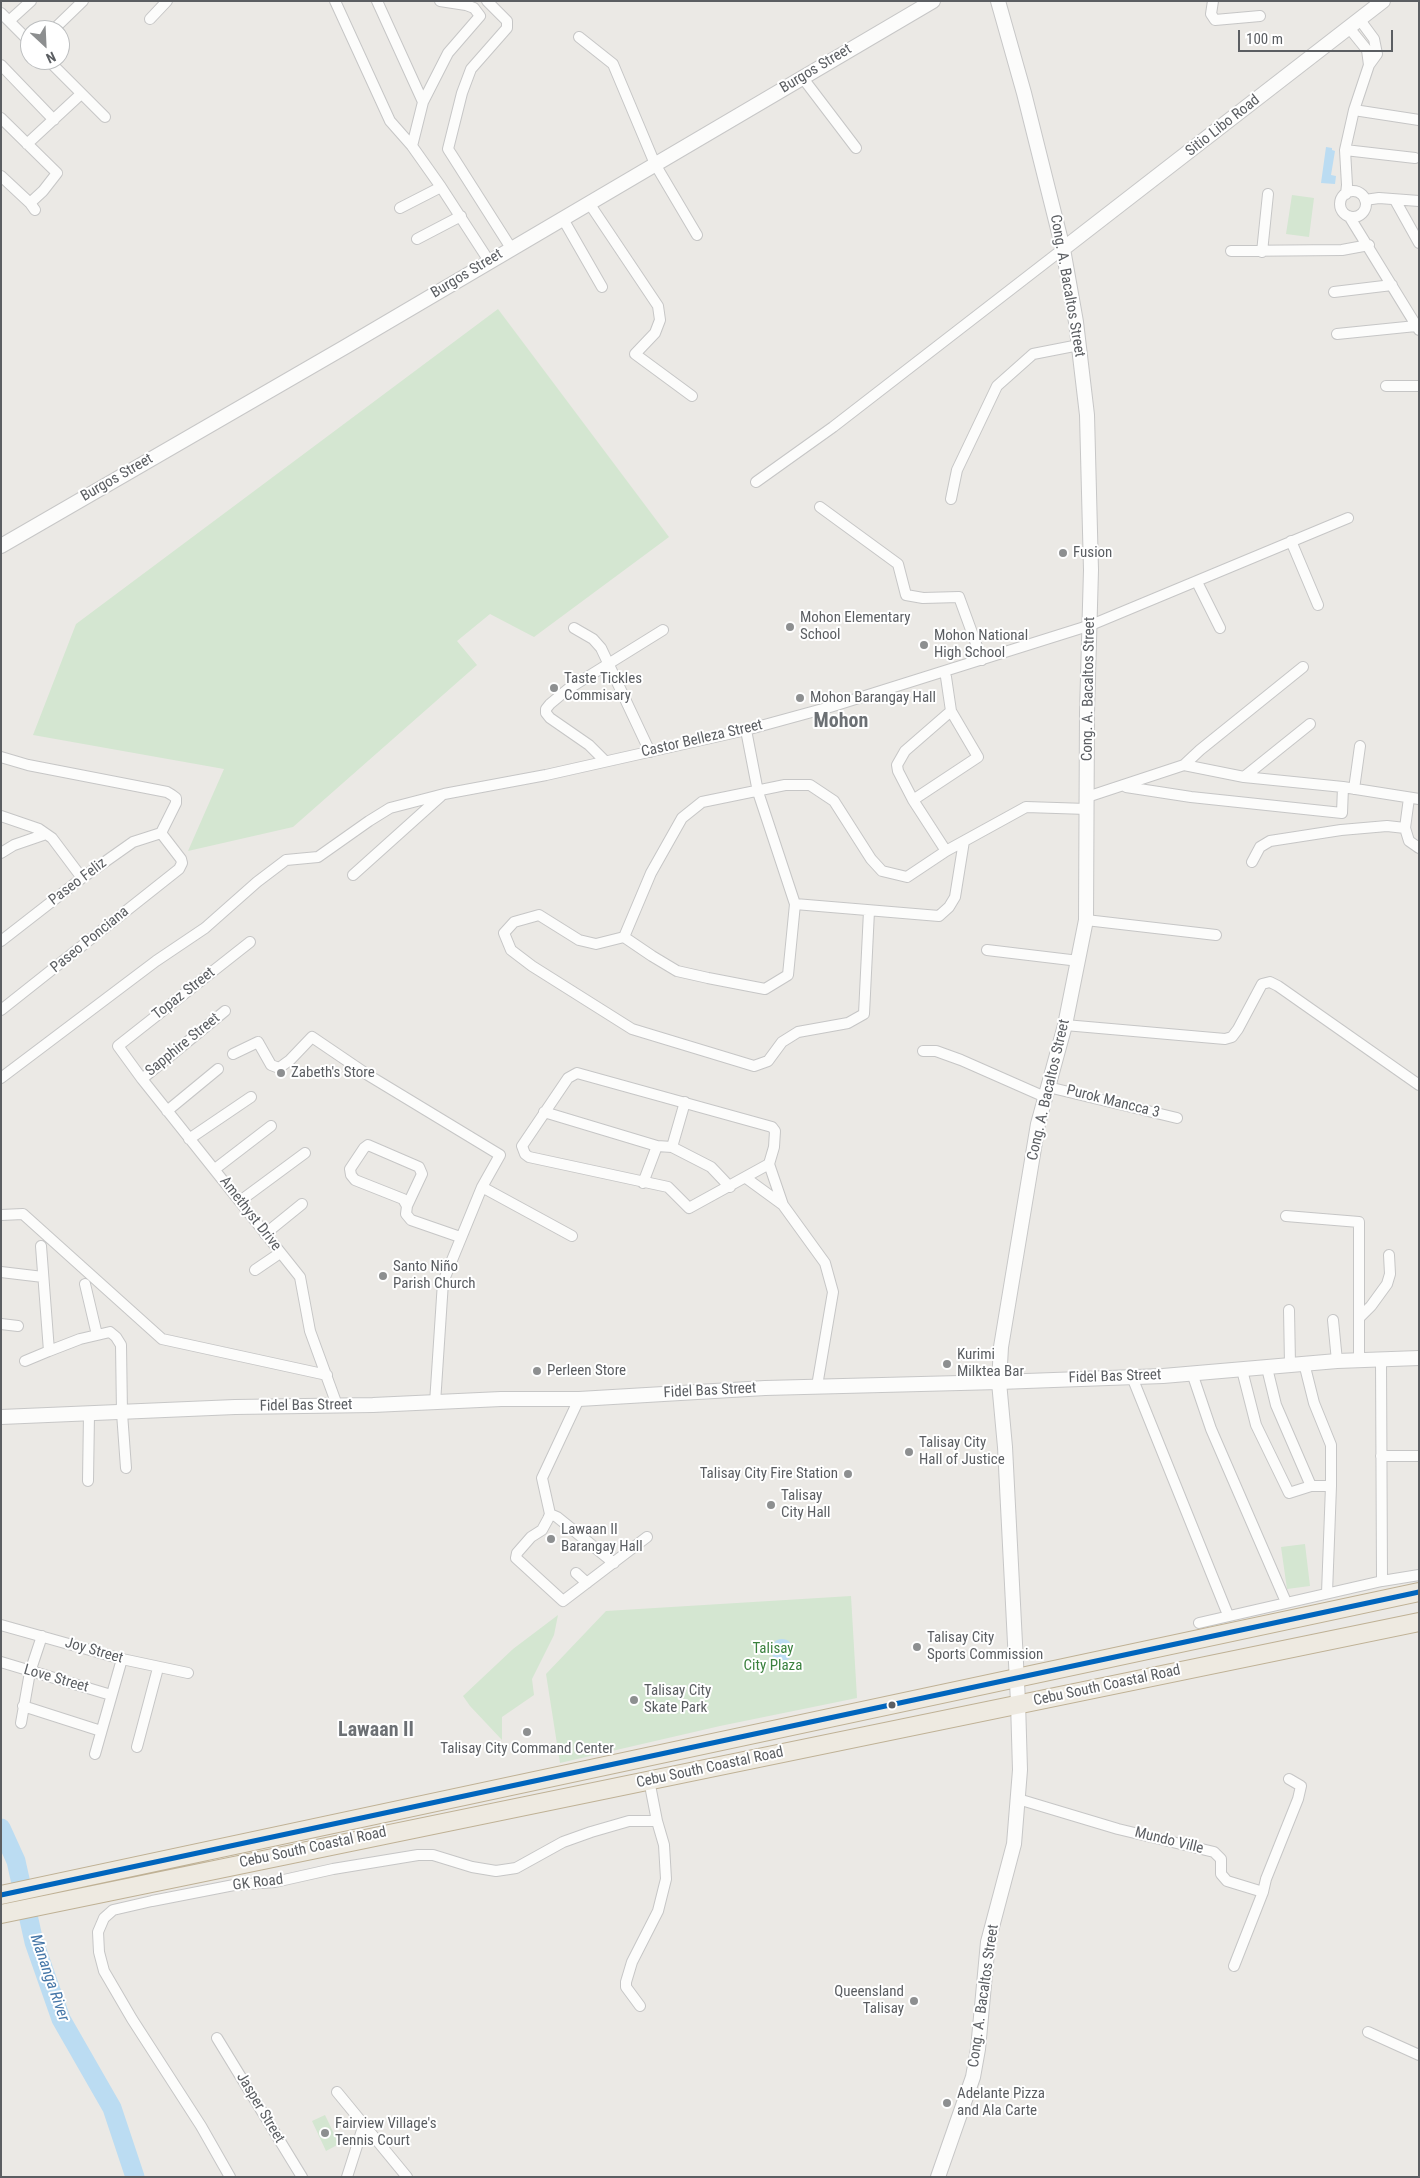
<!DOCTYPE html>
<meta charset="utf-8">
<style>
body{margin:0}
#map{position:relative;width:1420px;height:2178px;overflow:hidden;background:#ebe9e5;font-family:"Roboto Condensed",sans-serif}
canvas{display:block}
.frame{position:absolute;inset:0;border:2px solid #5b5e62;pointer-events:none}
.north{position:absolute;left:20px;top:20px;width:50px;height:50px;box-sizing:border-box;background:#fff;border:1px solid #bdbfc0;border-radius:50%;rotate:155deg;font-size:14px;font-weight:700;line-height:20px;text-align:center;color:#5b5e62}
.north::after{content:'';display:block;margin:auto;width:18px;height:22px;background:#8d8f90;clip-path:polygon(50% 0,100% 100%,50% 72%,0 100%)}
.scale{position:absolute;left:1238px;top:30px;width:155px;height:22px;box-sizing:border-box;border:2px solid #5b5e62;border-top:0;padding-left:6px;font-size:15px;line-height:18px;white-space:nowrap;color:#5b5e62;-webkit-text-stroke:4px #fff;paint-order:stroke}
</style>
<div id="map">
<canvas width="1420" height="2178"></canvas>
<div class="frame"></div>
<div class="north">N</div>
<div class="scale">100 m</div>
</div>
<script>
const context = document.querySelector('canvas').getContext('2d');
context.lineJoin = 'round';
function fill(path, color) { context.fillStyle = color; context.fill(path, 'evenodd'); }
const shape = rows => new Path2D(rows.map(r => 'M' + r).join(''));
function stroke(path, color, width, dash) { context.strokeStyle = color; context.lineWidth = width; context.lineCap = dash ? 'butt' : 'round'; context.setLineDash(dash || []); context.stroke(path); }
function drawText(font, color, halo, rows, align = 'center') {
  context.font = font + ' "Roboto Condensed",sans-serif'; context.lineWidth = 4; context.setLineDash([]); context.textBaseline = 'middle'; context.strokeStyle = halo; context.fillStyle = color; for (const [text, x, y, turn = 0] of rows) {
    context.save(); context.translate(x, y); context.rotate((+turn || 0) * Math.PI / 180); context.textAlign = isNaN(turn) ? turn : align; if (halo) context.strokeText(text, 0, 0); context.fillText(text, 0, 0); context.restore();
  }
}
fill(shape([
 [1292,195,1314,198,1309,237,1286,234],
 [498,309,669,537,534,637,490,614,457,641,477,665,293,827,188,851,224,769,33,735,76,624],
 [1305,1544,1310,1586,1287,1589,1281,1547],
 [851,1596,857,1698,720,1726,560,1763,546,1674,606,1611],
 [558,1615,554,1635,532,1679,534,1695,502,1717,502,1740,470,1706,463,1696,513,1649],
 [325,2115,339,2144,326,2151,312,2121]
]), '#d4e6d1');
fill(shape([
 [1326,147,1332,148,1332,150,1335,151,1331,175,1336,176,1335,184,1321,183],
 '771 1650a11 11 0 1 1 22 0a11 11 0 1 1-22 0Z'
]), '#bbdcf2');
stroke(shape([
 [1,1828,16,1861,34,1942,61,2019,112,2108,135,2177]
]), '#bbdcf2', 19);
const street = shape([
 [335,1,390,121,412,146,441,187,489,261],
 [377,1,423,102],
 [487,1,507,21,507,28,471,69,462,93,448,149,511,248],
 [1213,1,1211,14,1215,20,1260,16],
 [1,13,30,42],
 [150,19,167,1],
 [9,21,31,1],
 [1350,29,1367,50,1369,65],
 [53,30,83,1],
 [579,37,613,64,655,164,697,235],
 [48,60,105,117],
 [1,65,54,120],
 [802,77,856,148],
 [1354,110,1419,120],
 [1,118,57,173,43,191,30,203],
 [27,144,81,94],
 [412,146,423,102,448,53,480,16,474,8,466,5,440,1],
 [1345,150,1415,158],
 [1,176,30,203,35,210],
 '1340 204a13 13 0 1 1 26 0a13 13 0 1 1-26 0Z',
 [1346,194,1347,185,1345,150,1354,110,1369,65,1377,54,1374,39,1360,20],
 [1365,200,1379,198,1419,201],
 [1395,200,1419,243],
 [589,203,658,306,660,320,655,333,635,354,692,396],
 [400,208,441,187],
 [1349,216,1419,330],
 [563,219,602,287],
 [417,239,461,216],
 [1231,251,1342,250,1369,245],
 [1262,252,1268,194],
 [1334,292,1392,285],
 [1337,334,1416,326],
 [1386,386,1419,386],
 [756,482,833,427,1063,249],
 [951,499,957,470,997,386,1033,354,1079,345],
 [820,507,898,564,906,595,923,598,959,597,982,660],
 [1291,541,1318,605],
 [1197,582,1220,628],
 [574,628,593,639,601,648,650,752],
 [746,730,758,792,795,904,788,975,765,989,708,978,677,971,652,956,624,937,596,944,579,940,539,915,514,922,504,933,511,950,532,966,632,1029,754,1066,768,1061,782,1042,798,1032,848,1023,864,1014,869,911],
 [1,757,28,765,167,792,172,795,176,798,176,803,161,833,181,859,182,863,179,869,1,1010],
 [605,761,589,745,550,718,546,713,546,709,550,704,568,689,663,630],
 [1184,765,1200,750,1303,667],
 [1244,777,1310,724],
 [1126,787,1191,797,1342,813,1343,787],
 [1354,789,1360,746],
 [1087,797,1184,765,1244,777,1343,787,1419,799],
 [913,800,978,757,951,711,946,677],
 [1,816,39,829,52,838,82,878],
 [1405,828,1409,798],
 [946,851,913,800,898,771,897,765,905,751,951,711],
 [1,853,14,845,46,834],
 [1252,862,1260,847,1270,841,1341,830,1387,826,1405,828,1409,841,1419,848],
 [353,875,441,796],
 [795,904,939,916,949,907,955,897,964,841],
 [1086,920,1216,935],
 [624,937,651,873,682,818,702,802,785,785,810,785,834,801,871,859,882,871,907,877,946,851,1026,807,1087,809],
 [1,941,82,878,133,842,161,833],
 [250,942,118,1046,142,1079,300,1277,310,1331,337,1405],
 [987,950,1079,961],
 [1065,1025,1225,1039,1232,1037,1238,1029,1262,984,1270,982,1278,986,1419,1085],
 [923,1051,936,1051,961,1060,1045,1097],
 [233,1054,258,1042,271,1065,279,1068,290,1060,312,1037,368,1075,500,1155,482,1187,443,1282,435,1403],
 [1,1078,156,961,205,928,257,882,286,860,318,857,369,821,390,808,444,794,546,775,746,730,830,707,1091,625,1348,518],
 [142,1079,225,1011],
 [1048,1087,1177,1118],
 [167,1111,218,1069],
 [544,1112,657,1146,672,1147,711,1167,730,1187],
 [189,1139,251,1097],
 [672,1147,685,1102],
 [769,1164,689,1208,668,1187,529,1157,525,1154,522,1146,568,1078,577,1073,772,1127,775,1131,774,1147,769,1164,783,1205],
 [215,1169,271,1126],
 [746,1178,783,1205,825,1263,833,1292,817,1386],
 [643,1183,657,1146],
 [482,1187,572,1236],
 [240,1201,305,1153],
 [407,1206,422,1174,419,1167,368,1145,364,1148,350,1169,351,1175,355,1180,403,1199,407,1206,406,1214,411,1220,460,1237],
 [1,1215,23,1214,162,1339,327,1375],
 [1286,1216,1359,1222,1359,1361],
 [265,1234,302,1204],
 [41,1246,49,1351,80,1339,110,1332,116,1337,121,1345,122,1413,126,1468],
 [255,1270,280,1253],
 [1,1272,43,1277],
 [85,1284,97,1335],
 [1289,1310,1290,1364],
 [1360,1317,1371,1306,1387,1284,1390,1274,1389,1255],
 [1333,1320,1337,1361],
 [1,1324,18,1326],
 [1381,1360,1382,1581],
 [25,1361,49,1351],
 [1304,1363,1314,1403,1331,1445,1331,1486,1327,1593],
 [1267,1368,1276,1405,1311,1486,1331,1486],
 [1242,1370,1256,1425,1289,1493,1311,1486],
 [1192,1373,1211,1429,1286,1602],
 [1132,1377,1228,1615],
 [579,1399,542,1478,550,1514,548,1519,542,1530,531,1537,517,1553,516,1558,563,1601,647,1537],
 [1381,1456,1419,1456],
 [88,1481,89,1414],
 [550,1514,557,1517,614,1563],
 [576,1573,587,1583],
 [1199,1623,1382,1581,1419,1575],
 [1,1625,122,1659,188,1673],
 [1,1662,111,1695],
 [23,1706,101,1731],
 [21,1723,30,1672,42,1636],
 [137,1747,158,1668],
 [95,1754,122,1659],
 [1018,1799,1118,1829,1214,1852,1221,1859,1221,1874,1227,1881,1263,1892,1266,1879,1298,1799,1301,1786,1289,1779],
 [1234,1966,1263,1892],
 [640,2006,626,1987,626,1982,632,1962,658,1911,666,1879,664,1845,657,1821],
 [1368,2032,1419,2055],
 [217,2038,302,2177],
 [337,2092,407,2177],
 [230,2177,201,2126,132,2019,104,1971,99,1952,98,1932,104,1918,113,1910,152,1901,234,1885,275,1882,333,1869,418,1855,433,1855,472,1867,496,1871,516,1868,563,1842,591,1832,629,1821,657,1821,649,1780],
 [347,2177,364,2124]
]);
const secondary = shape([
 [1063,249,1383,1],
 [1,546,345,347,933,1],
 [1,1417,235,1407,373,1405,501,1399,579,1399,765,1388,999,1382,1163,1376,1337,1361,1419,1358],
 [938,2177,973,2077,978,2049,988,1942,1014,1844,1020,1770,1018,1702,1005,1447,999,1382,1001,1347,1038,1124,1065,1025,1086,920,1087,712,1091,570,1087,415,1076,322,1063,249,1024,93,998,1]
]);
const highway = shape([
 [1,1895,1419,1592],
 [1,1914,1419,1622]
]);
stroke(street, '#c6c6c6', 12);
stroke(secondary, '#c7c7c7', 16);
stroke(highway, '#bfb195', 20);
stroke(street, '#fcfcfb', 10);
stroke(secondary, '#fcfcfb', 14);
stroke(highway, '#eeeae1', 18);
stroke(shape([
 [1,1895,1419,1592]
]), '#0065bd', 5);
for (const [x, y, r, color] of [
 [1063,553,5,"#8d8f90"],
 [790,627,5,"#8d8f90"],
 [924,645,5,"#8d8f90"],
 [554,688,5,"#8d8f90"],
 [800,698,5,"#8d8f90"],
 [281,1073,5,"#8d8f90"],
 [383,1276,5,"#8d8f90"],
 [947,1364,5,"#8d8f90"],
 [537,1371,5,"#8d8f90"],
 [909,1452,5,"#8d8f90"],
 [848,1474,5,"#8d8f90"],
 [771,1505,5,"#8d8f90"],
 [551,1539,5,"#8d8f90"],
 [917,1647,5,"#8d8f90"],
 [634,1700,5,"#8d8f90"],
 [892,1705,4.5,"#5b5e62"],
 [527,1732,5,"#8d8f90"],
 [914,2001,5,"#8d8f90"],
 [947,2103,5,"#8d8f90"],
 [325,2133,5,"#8d8f90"]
]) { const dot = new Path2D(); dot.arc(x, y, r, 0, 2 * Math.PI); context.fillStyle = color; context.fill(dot); stroke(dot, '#fff', 2); }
drawText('15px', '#5b5e62', '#fff', [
 ["Burgos Street",816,69,-31],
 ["Sitio Libo Road",1223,126,-38],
 ["Burgos Street",467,274,-31],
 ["Cong. A. Bacaltos Street",1067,286,80],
 ["Burgos Street",117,478,-30],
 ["Cong. A. Bacaltos Street",1089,689,-89],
 ["Castor Belleza Street",702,739,-13],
 ["Paseo Feliz",78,882,-37],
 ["Paseo Ponciana",90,940,-39],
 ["Topaz Street",184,994,-38],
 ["Sapphire Street",183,1045,-39],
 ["Cong. A. Bacaltos Street",1049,1090,-77],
 ["Purok Mancca 3",1113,1102,14],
 ["Amethyst Drive",250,1214,52],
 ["Fidel Bas Street",1115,1377,-2],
 ["Fidel Bas Street",710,1391,-3],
 ["Fidel Bas Street",306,1406,-1],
 ["Joy Street",94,1651,16],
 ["Love Street",56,1679,16],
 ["Cebu South Coastal Road",1107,1686,-12],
 ["Cebu South Coastal Road",710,1768,-12],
 ["Mundo Ville",1169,1841,14],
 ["Cebu South Coastal Road",313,1848,-12],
 ["GK Road",258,1883,-7],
 ["Cong. A. Bacaltos Street",984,1996,-82],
 ["Jasper Street",260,2108,59]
]);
drawText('15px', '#5b5e62', '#fff', [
 ["Fusion",1073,553],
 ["Mohon Elementary",800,618],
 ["School",800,635],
 ["Mohon National",934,636],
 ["High School",934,653],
 ["Taste Tickles",564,679],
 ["Commisary",564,696],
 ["Mohon Barangay Hall",810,698],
 ["Zabeth's Store",291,1073],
 ["Santo Niño",393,1267],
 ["Parish Church",393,1284],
 ["Kurimi",957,1355],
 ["Milktea Bar",957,1372],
 ["Perleen Store",547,1371],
 ["Talisay City",919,1443],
 ["Hall of Justice",919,1460],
 ["Talisay City Fire Station",838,1474,"right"],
 ["Talisay",781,1496],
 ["City Hall",781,1513],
 ["Lawaan II",561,1530],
 ["Barangay Hall",561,1547],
 ["Talisay City",927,1638],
 ["Sports Commission",927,1655],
 ["Talisay City",644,1691],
 ["Skate Park",644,1708],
 ["Talisay City Command Center",527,1749,"center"],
 ["Queensland",904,1992,"right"],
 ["Talisay",904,2009,"right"],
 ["Adelante Pizza",957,2094],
 ["and Ala Carte",957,2111],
 ["Fairview Village's",335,2124],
 ["Tennis Court",335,2141]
], 'left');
drawText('15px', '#3b813e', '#fff', [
 ["Talisay",773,1649],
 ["City Plaza",773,1666]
]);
drawText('italic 16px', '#4677a8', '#fff', [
 ["Mananga River",49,1978,71]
]);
drawText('bold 20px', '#6c7074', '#fff', [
 ["Mohon",841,722],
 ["Lawaan II",376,1731]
]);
</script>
